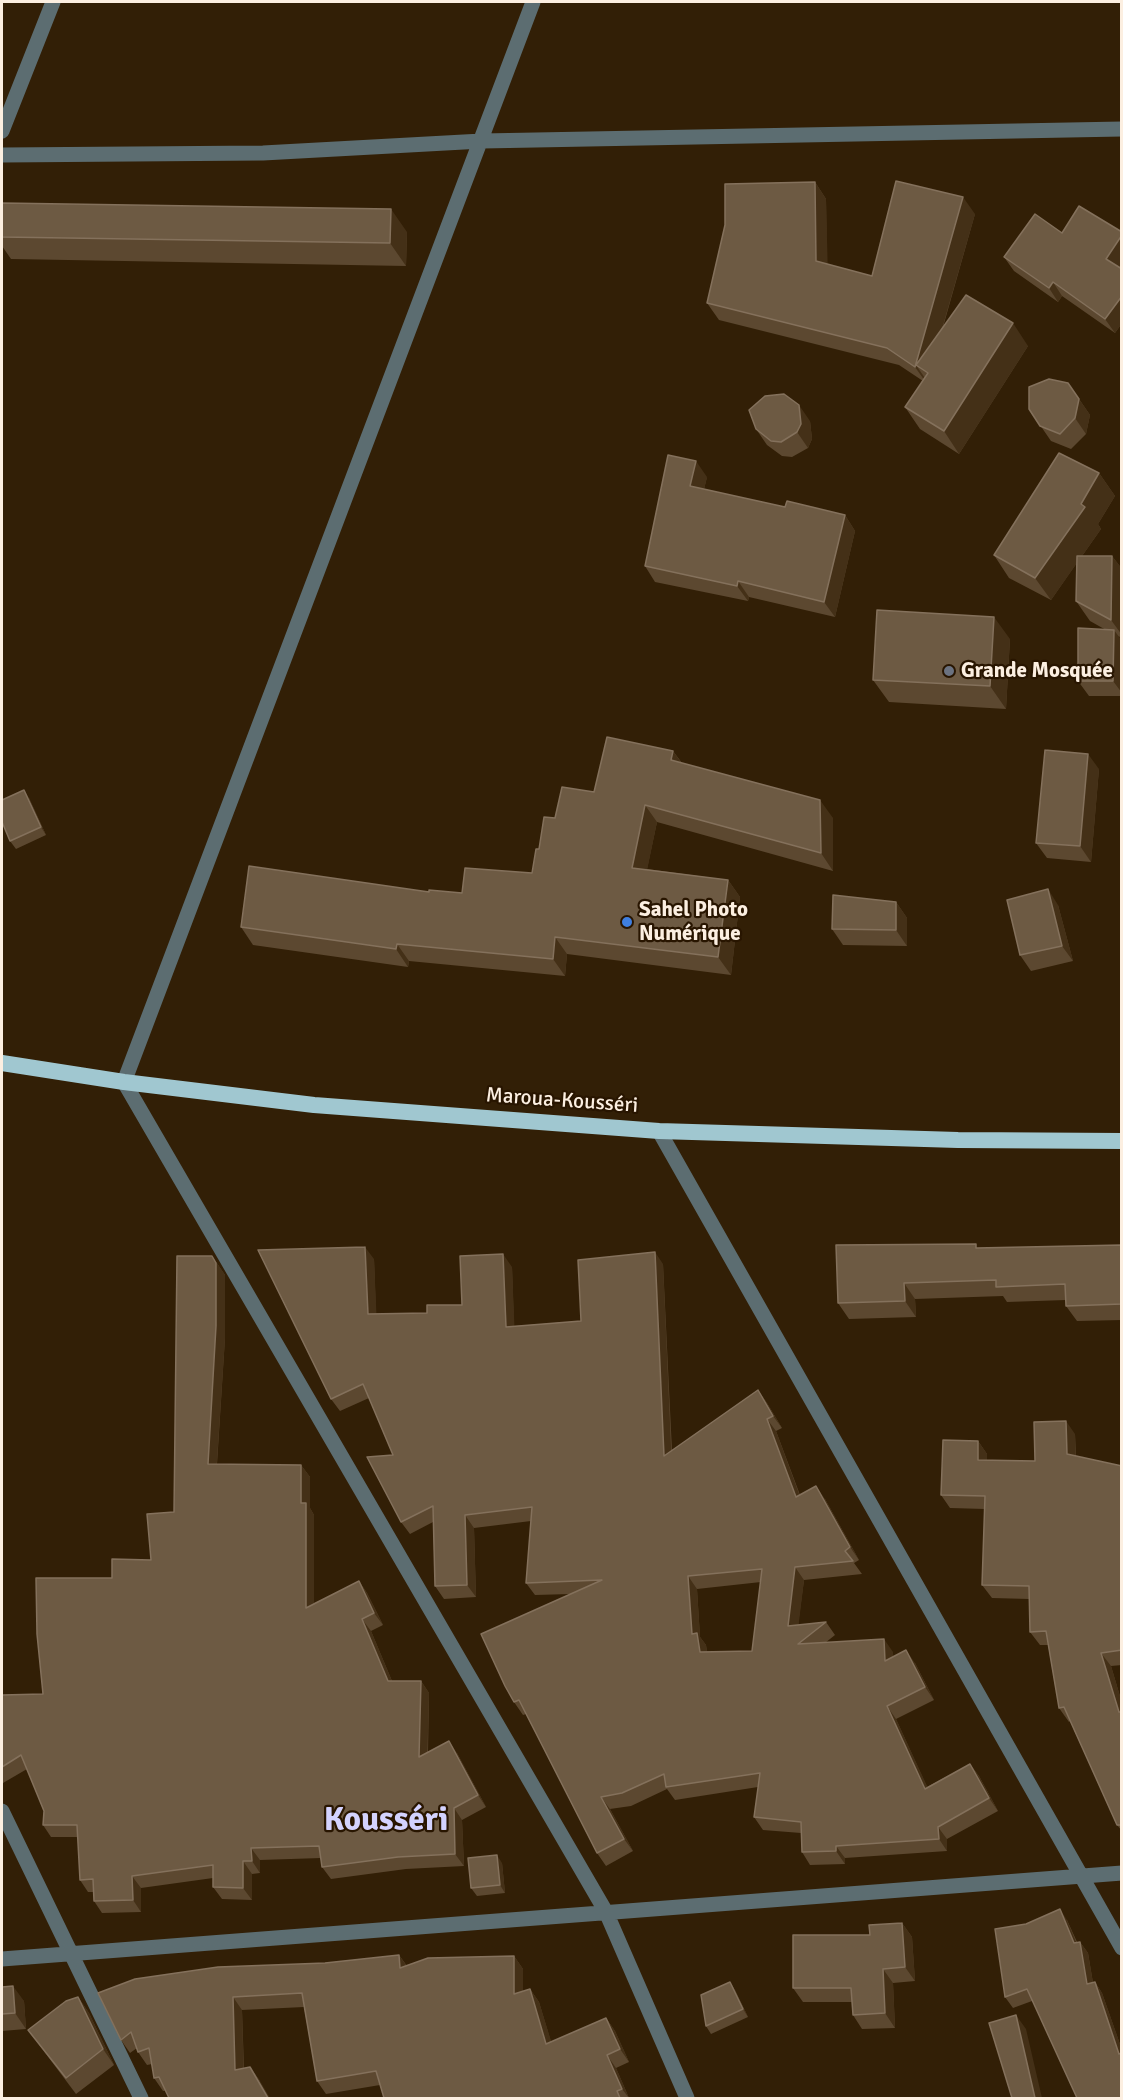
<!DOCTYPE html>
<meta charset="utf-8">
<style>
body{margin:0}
#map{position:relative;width:1123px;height:2100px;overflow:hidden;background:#321f06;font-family:Signika,sans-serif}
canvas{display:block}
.frame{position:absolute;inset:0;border:3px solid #fcefe1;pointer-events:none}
</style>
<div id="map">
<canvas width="1123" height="2100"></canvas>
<div class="frame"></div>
</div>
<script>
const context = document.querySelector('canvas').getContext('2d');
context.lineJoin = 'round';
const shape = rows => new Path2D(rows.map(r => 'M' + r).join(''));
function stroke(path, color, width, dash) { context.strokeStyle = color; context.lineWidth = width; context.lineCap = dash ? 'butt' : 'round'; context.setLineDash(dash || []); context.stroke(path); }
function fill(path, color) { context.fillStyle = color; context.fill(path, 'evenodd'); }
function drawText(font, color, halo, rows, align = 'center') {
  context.font = font + ' Signika,sans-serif'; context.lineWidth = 4.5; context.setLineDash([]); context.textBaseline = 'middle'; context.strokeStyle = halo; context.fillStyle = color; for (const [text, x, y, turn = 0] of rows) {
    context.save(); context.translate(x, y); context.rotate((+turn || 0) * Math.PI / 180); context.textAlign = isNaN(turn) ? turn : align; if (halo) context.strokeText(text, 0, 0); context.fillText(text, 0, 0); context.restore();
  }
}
stroke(shape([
 [533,2,124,1082,606,1912,687,2098],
 [2,131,53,2],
 [2,155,263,153,482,141,1122,129],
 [659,1131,1122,1948],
 [2,1811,141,2098],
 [2,1959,1122,1873]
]), '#5c6d71', 15);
stroke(shape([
 [2,1063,124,1082,314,1105,659,1131,958,1140,1122,1141]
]), '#a0c7d0', 16);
fill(shape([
 [815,182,826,199,827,264,872,276,975,214,943,327,1028,346,959,454,920,429,905,407,923,381,899,365,719,320,707,303],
 [2,203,407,232,406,266,11,259,2,246],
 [1062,233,1122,269,1122,323,1115,333,1062,296,1058,302,1014,271,1004,257],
 [1068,383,1090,415,1086,434,1071,449,1051,441,1029,409],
 [810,421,812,439,808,448,792,457,782,456,767,445,756,429],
 [1099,473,1115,496,1098,524,1101,529,1082,556,1112,556,1122,569,1122,638,1118,636,1122,641,1122,696,1089,696,1078,681,1106,630,1090,621,1076,601,1076,564,1051,600,1009,578,994,555],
 [707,477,704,489,785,507,845,515,855,531,835,617,749,597,748,601,655,582,645,566],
 [1010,639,1006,709,889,702,873,680],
 [673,751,682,763,833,818,833,871,657,822,647,869,728,880,740,897,731,975,567,954,565,976,409,961,408,967,253,945,241,927,429,892,462,893,532,873,539,849,555,818,594,792],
 [1099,769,1091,862,1047,858,1036,843],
 [29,798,46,835,16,849,10,841],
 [896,902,907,918,907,946,843,945,832,929],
 [1058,905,1073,961,1031,971,1020,955],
 [1122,1245,1122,1320,1077,1321,1066,1306,1066,1300,1007,1302,1003,1296,915,1299,916,1317,849,1319,838,1303,978,1248],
 [212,1256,225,1275,225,1338,217,1464,301,1465,310,1477,310,1508,314,1515,314,1603,359,1581,367,1593,383,1625,371,1631,392,1681,421,1681,429,1693,428,1752,457,1753,486,1807,462,1820,464,1866,406,1869,331,1879,322,1867,321,1858,260,1860,260,1873,252,1874,252,1900,222,1899,213,1887,213,1878,141,1888,141,1912,102,1913,94,1901,94,1892,88,1892,80,1880,78,1837,51,1837,43,1825,44,1811,27,1769,3,1783,2,1781,2,1695,43,1694,112,1578,151,1560,174,1512],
 [374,1259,376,1314,427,1313,462,1305,512,1267,514,1326,581,1321,663,1264,672,1451,758,1390,767,1403,782,1428,776,1431,800,1495,825,1499,859,1560,854,1563,862,1574,804,1580,798,1625,826,1622,835,1635,825,1643,893,1652,893,1657,915,1663,934,1700,896,1719,927,1787,970,1764,979,1776,998,1811,947,1839,947,1851,845,1858,845,1864,810,1865,802,1852,801,1833,763,1830,754,1817,758,1787,675,1800,667,1789,631,1806,610,1809,633,1851,606,1866,597,1853,526,1714,523,1715,514,1702,571,1594,535,1595,526,1583,531,1521,474,1528,476,1597,444,1599,435,1586,433,1522,410,1534,401,1522,393,1455,369,1398,340,1411,331,1399],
 [761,1582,752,1651,707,1652,706,1645,700,1637,697,1589],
 [1075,1434,1076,1456,1122,1466,1122,1665,1111,1666,1122,1703,1122,1831,1117,1825,1070,1721,1069,1722,1059,1708,1048,1645,1040,1645,1030,1632,1029,1599,992,1598,982,1585,985,1509,950,1508,941,1495,978,1441,987,1454,987,1460,1035,1461],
 [502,1863,505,1893,477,1896,471,1888],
 [1067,1920,1077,1942,1080,1942,1088,1953,1093,1983,1095,1982,1102,1993,1122,2050,1122,2098,1032,2001,1013,2008,1005,1997],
 [902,1923,912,1937,915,1981,893,1983,895,2028,862,2029,853,2015,852,2002,803,2002,793,1988,870,1935],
 [399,1955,407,1966,514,1956,523,1969,523,1991,530,1989,539,2002,551,2042,606,2018,615,2031,629,2062,616,2068,629,2098,384,2098,380,2085,326,2094,317,2081,304,2007,242,2010,244,2069,250,2067,260,2081,163,2091,154,2078,152,2064,147,2065,138,2052,137,2048,130,2053,121,2040,98,1993,325,1963],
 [730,1982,735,1990,748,2017,711,2034,706,2026],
 [2,1987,24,2001,26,2029,2,2031],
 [78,1997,89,2013,114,2065,76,2094,28,2030]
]), '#5c4830');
fill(shape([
 [815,182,826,199,828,278,816,261],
 [963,197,975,214,929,374,916,365,927,381,927,384,915,367],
 [391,209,407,232,406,266,390,243],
 [1122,235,1122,264,1116,273,1106,259],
 [1053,282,1062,296,1058,302,1049,288],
 [1122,296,1122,323,1115,333,1105,319],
 [1013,323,1028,346,959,454,944,431],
 [1079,399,1090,415,1086,434,1075,418],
 [799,405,810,421,812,439,808,448,797,432],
 [696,461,707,477,701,502,690,486],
 [1099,473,1115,496,1098,524,1101,529,1051,600,1035,578],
 [845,515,855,531,835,617,824,602],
 [1112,556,1122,569,1122,635,1111,620],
 [738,581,749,597,748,601,737,586],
 [994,617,1010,639,1006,709,990,686],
 [1114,630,1122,641,1122,693,1113,681],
 [673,751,685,768,671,760],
 [1088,754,1099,769,1091,862,1080,846],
 [24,790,29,798,46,835,41,827],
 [820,800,833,818,833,871,821,853],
 [645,805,657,822,644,885,632,868],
 [728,880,740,897,731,975,718,957],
 [1048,889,1058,905,1073,961,1062,946],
 [896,902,907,918,907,946,896,930],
 [555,937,567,954,565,976,553,959],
 [397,944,409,961,408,967,396,949],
 [365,1247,374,1259,377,1327,368,1314],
 [655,1252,663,1264,672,1469,664,1456],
 [503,1254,512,1267,515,1340,506,1327],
 [212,1256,225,1275,225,1338,216,1476,208,1464],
 [904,1283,915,1299,916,1317,905,1301],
 [758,1390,767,1403,782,1428,773,1416],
 [767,1419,776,1431,805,1510,796,1497],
 [1066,1421,1075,1434,1076,1467,1067,1454],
 [978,1441,987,1454,987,1473,978,1460],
 [301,1465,310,1477,310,1508,314,1515,314,1620,306,1608,301,1503],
 [816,1486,825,1499,859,1560,850,1547],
 [465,1515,474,1528,476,1597,467,1585],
 [795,1567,804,1580,797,1638,788,1626],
 [688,1576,697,1589,700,1637,706,1645,709,1665,700,1652,692,1634],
 [359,1581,367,1593,383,1625,374,1613],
 [362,1619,371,1631,397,1693,388,1681],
 [884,1639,893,1652,894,1674,885,1661],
 [906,1650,915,1663,934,1700,925,1687],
 [1101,1653,1111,1666,1122,1703,1122,1716,1119,1712],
 [421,1681,429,1693,427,1769,419,1757],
 [887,1706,896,1719,934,1801,925,1789],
 [449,1741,457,1753,486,1807,478,1795],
 [970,1764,979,1776,998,1811,989,1798],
 [601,1797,610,1809,633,1851,624,1839],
 [454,1808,462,1820,464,1866,455,1854],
 [938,1827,947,1839,947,1851,939,1839],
 [836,1846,845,1858,845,1864,836,1851],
 [251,1848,260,1860,260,1873,252,1861],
 [497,1855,502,1863,505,1893,500,1885],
 [243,1861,252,1874,252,1900,243,1888],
 [132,1876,141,1888,141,1912,133,1900],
 [1060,1909,1067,1920,1081,1954,1074,1943],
 [902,1923,912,1937,915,1981,905,1967],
 [1080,1942,1088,1953,1095,1995,1087,1984],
 [399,1955,408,1968,400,1968],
 [514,1956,523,1969,523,2007,514,1994],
 [883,1969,893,1983,895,2028,885,2013],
 [730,1982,735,1990,748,2017,743,2009],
 [1095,1982,1102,1993,1122,2050,1122,2057,1119,2054],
 [13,1986,24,2001,26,2029,15,2013],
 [530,1989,539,2002,556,2057,546,2044],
 [78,1997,89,2013,114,2065,103,2049],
 [233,1997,242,2010,244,2083,235,2070],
 [1016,2015,1026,2029,1042,2098,1035,2098],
 [606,2018,615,2031,629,2062,620,2049],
 [607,2055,616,2068,629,2098,622,2089],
 [250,2067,260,2081,270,2098,268,2098]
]), '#443017');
const building = shape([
 [896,181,963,197,915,367,887,348,707,303,725,225,725,184,815,182,816,261,872,276,896,181],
 [2,203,391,209,390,243,2,237,2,203],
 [1079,206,1122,232,1122,235,1106,259,1122,269,1122,296,1105,319,1053,282,1049,288,1004,257,1035,214,1062,233,1079,206],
 [966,295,1013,323,944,431,905,407,928,373,916,365,966,295],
 [1049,379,1068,383,1079,399,1075,418,1060,434,1040,426,1029,409,1029,387,1049,379],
 [784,394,799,405,801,424,797,432,781,442,771,441,756,429,749,410,765,396,784,394],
 [1059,453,1099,473,1081,504,1085,507,1035,578,994,555,1059,453],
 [668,455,696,461,690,486,785,507,787,501,845,515,824,602,738,581,737,586,645,566,668,455],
 [1077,556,1112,556,1111,620,1076,601,1077,556],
 [877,610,994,617,990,686,873,680,877,610],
 [1078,628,1114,630,1113,681,1078,681,1078,628],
 [607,737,673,751,671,760,820,800,821,853,645,805,632,868,728,880,718,957,555,937,553,959,397,944,396,949,241,927,249,866,429,892,429,890,462,893,465,868,532,873,536,849,539,849,544,817,555,818,562,787,594,792,607,737],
 [1045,750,1088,754,1080,846,1036,843,1045,750],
 [24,790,41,827,10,841,2,822,2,800,24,790],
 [1048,889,1062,946,1020,955,1007,900,1048,889],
 [833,895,896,902,896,930,832,929,833,895],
 [976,1244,976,1248,1122,1245,1122,1304,1066,1306,1065,1284,996,1287,996,1280,904,1283,905,1301,838,1303,836,1245,976,1244],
 [365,1247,368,1314,427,1313,427,1305,462,1305,460,1256,503,1254,506,1327,581,1321,578,1260,655,1252,664,1456,758,1390,773,1416,767,1419,796,1497,816,1486,850,1547,845,1551,853,1561,795,1567,788,1626,826,1622,798,1644,884,1639,885,1661,906,1650,925,1687,887,1706,925,1789,970,1764,989,1798,938,1827,939,1839,836,1846,836,1851,802,1852,801,1822,754,1817,760,1773,666,1787,664,1774,622,1793,601,1797,624,1839,597,1853,519,1700,514,1702,505,1686,481,1634,602,1580,526,1583,532,1507,465,1515,467,1585,435,1586,433,1506,401,1522,367,1457,393,1455,363,1384,331,1399,258,1250,365,1247],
 [762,1569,752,1651,700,1652,697,1633,692,1634,688,1576,762,1569],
 [177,1256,212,1256,216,1263,216,1326,208,1464,301,1465,301,1503,306,1503,306,1608,359,1581,374,1613,362,1619,388,1681,421,1681,419,1757,449,1741,478,1795,454,1808,455,1854,398,1857,322,1867,319,1846,251,1848,252,1861,243,1861,243,1888,213,1887,213,1865,132,1876,133,1900,94,1901,93,1879,80,1880,77,1825,43,1825,44,1811,21,1755,2,1767,2,1695,43,1694,37,1634,36,1578,112,1578,112,1559,151,1560,147,1514,174,1512,177,1256],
 [1066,1421,1067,1454,1122,1466,1122,1650,1101,1653,1119,1712,1122,1712,1122,1825,1117,1825,1064,1707,1059,1708,1046,1631,1030,1632,1029,1586,982,1585,985,1496,941,1495,943,1440,978,1441,978,1460,1035,1461,1034,1422,1066,1421],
 [497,1855,500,1885,471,1888,468,1858,497,1855],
 [1060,1909,1074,1943,1080,1942,1087,1984,1095,1982,1119,2054,1122,2053,1122,2098,1077,2098,1027,1989,1005,1997,995,1929,1026,1924,1060,1909],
 [902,1923,905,1967,883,1969,885,2013,853,2015,851,1988,793,1988,793,1935,870,1935,869,1925,902,1923],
 [399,1955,400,1968,428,1958,514,1956,514,1994,530,1989,546,2044,606,2018,620,2049,607,2055,622,2089,617,2091,620,2098,384,2098,376,2071,317,2081,302,1993,233,1997,235,2070,250,2067,268,2098,169,2098,159,2077,154,2078,149,2048,138,2052,131,2032,121,2040,98,1993,135,1979,218,1967,325,1963,399,1955],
 [730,1982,743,2009,706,2026,701,1995,730,1982],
 [13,1986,15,2013,2,2014,2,1987,13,1986],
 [78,1997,103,2049,66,2078,28,2030,66,2001,78,1997],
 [1016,2015,1035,2098,1012,2098,989,2023,1016,2015]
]);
fill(building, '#6d5a43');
stroke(building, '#84715c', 1.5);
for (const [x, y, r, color] of [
 [949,671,6,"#6b7280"],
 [627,922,6,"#3f7fe0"]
]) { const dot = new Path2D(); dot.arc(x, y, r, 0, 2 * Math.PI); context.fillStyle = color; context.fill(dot); stroke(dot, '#281500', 2); }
drawText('bold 21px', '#fcefe1', '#281500', [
 ["Grande Mosquée",961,671],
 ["Sahel Photo",639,910],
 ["Numérique",639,934]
], 'left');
drawText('21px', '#fcefe1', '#281500', [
 ["Maroua-Kousséri",562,1101,4]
]);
drawText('bold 33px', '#d3d2fe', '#281500', [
 ["Kousséri",386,1821]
]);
</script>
